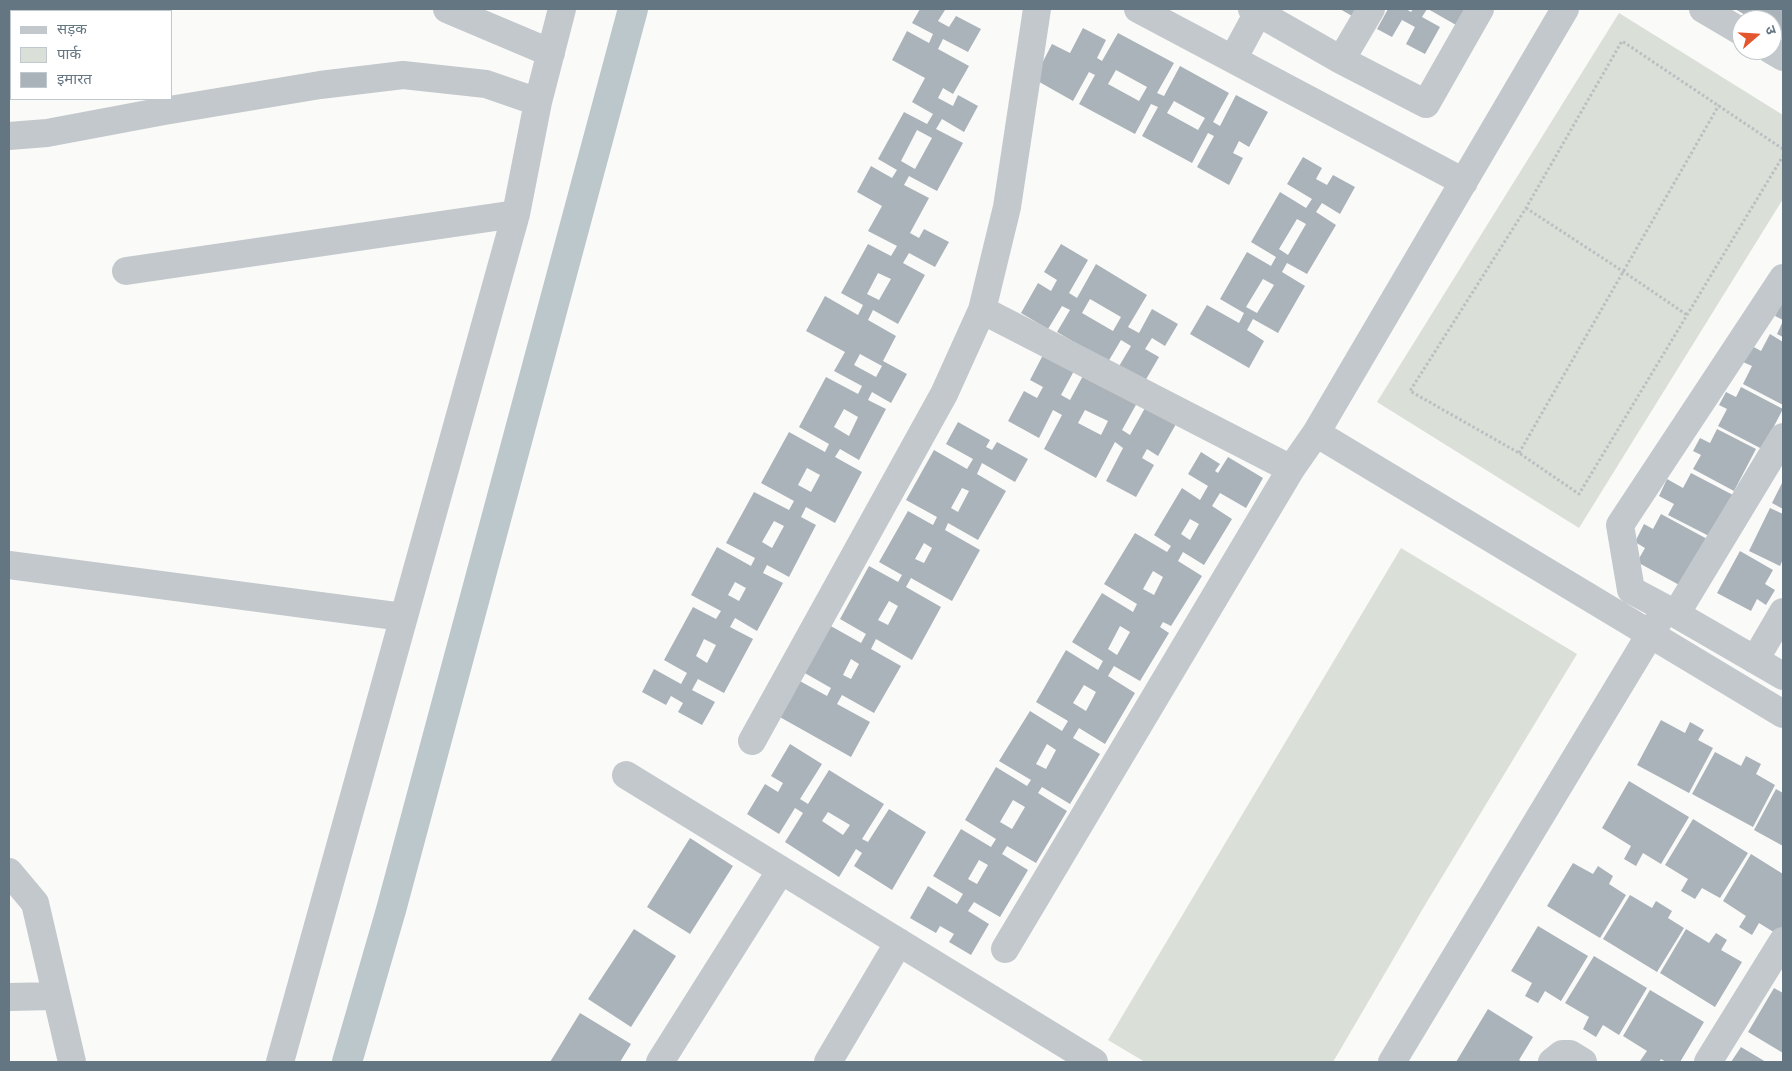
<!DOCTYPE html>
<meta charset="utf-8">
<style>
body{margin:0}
#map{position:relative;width:1792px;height:1071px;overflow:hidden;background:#fafaf8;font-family:Figtree,"Noto Sans Devanagari",sans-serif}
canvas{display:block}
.frame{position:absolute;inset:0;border:10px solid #657683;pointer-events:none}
.legend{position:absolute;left:10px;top:10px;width:162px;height:90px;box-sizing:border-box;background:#fff;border:1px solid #c1c8cd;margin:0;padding:6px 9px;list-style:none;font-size:15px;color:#657683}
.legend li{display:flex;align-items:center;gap:10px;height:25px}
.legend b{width:25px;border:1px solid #c1c8cd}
.north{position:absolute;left:1732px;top:10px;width:50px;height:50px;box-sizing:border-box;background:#fff;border:1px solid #c1c8cd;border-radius:50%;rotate:71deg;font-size:14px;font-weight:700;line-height:20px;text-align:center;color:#657683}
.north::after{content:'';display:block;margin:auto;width:18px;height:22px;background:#e4572e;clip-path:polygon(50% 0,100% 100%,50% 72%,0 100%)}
</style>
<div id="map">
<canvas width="1792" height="1071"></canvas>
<div class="frame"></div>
<ul class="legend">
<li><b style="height:6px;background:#c3c8cc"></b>सड़क</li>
<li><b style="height:14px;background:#dadfd7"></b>पार्क</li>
<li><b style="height:14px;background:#aab3b9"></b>इमारत</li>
</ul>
<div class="north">उ</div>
</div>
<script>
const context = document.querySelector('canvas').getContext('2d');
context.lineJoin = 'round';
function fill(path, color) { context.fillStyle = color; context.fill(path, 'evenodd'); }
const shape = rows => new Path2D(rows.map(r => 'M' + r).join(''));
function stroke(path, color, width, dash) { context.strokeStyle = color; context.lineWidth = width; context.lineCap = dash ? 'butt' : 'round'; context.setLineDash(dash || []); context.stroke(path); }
fill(shape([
 [1619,13,1783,115,1783,199,1579,528,1377,402],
 [1401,548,1577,654,1422,910,1333,1062,1145,1062,1108,1040]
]), '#dadfd7');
stroke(shape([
 [347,1062,391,910,633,9]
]), '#bbc7cb', 30);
fill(shape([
 [920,9,945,10,938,21,949,27,956,16,981,29,968,52,943,39,938,49,969,66,953,94,943,88,938,98,953,106,958,95,978,106,964,132,942,119,936,129,963,143,937,191,909,176,904,185,929,198,910,233,919,238,924,229,949,242,935,267,909,253,903,263,925,275,898,324,873,310,868,320,896,336,883,361,907,374,891,403,872,392,868,400,886,409,859,460,840,449,835,457,862,472,835,523,806,507,801,517,816,525,789,577,767,565,763,573,783,583,757,631,735,618,730,627,753,639,724,693,698,679,692,690,715,702,702,725,678,712,683,703,671,696,666,705,642,692,654,669,681,684,687,673,664,660,693,607,716,619,721,611,691,595,717,547,751,566,755,558,726,543,754,492,789,510,794,501,761,483,789,432,825,452,829,444,799,427,826,377,858,394,862,386,834,371,845,352,806,331,825,296,858,315,863,305,841,293,868,244,891,256,897,246,868,231,882,206,857,192,871,166,892,178,897,170,878,159,904,112,927,124,933,114,912,102,925,78,892,60,907,31,929,43,933,34,912,23],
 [917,130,932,138,915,169,901,161],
 [878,273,891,279,879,300,867,294],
 [860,354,882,366,876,377,854,365],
 [844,409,858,417,849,436,834,427],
 [807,468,820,475,811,492,798,485],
 [774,521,784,526,772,548,762,542],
 [735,582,746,588,739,601,728,595],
 [704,639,716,645,707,663,696,656],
 [1340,9,1356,9,1352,16],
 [1388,9,1406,9,1411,12,1413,9,1427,9,1422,17,1440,27,1425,54,1406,44,1415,27,1402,20,1392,37,1377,29],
 [1428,9,1465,9,1456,25],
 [1735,9,1783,9,1783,37,1772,30,1772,20,1754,20],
 [1083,28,1106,40,1097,58,1102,61,1118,33,1174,63,1157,93,1164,96,1180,66,1229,93,1213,122,1220,126,1236,95,1268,112,1249,147,1239,141,1233,153,1243,158,1229,185,1197,167,1214,136,1208,133,1192,163,1142,136,1158,107,1151,104,1135,134,1079,104,1095,75,1089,72,1073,101,1034,79,1052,44,1070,53],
 [1116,70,1147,87,1139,101,1108,84],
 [1174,101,1205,118,1198,130,1167,113],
 [1303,157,1322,168,1316,179,1327,185,1333,175,1355,187,1340,214,1322,203,1316,212,1336,225,1307,274,1287,263,1282,272,1305,286,1278,333,1253,319,1247,330,1264,341,1249,368,1190,334,1207,305,1239,323,1244,313,1220,299,1247,252,1271,266,1276,257,1251,242,1280,192,1306,208,1312,199,1287,184],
 [1297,219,1306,224,1288,255,1279,249],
 [1263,279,1274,285,1257,313,1246,307],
 [1061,244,1088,260,1069,293,1077,298,1096,264,1147,295,1128,327,1139,333,1152,309,1178,324,1165,346,1152,338,1145,349,1159,357,1141,388,1115,373,1131,346,1121,340,1108,362,1057,332,1070,310,1062,306,1048,329,1021,313,1038,283,1051,291,1057,280,1044,272],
 [1090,299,1121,317,1113,331,1082,313],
 [1783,300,1783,320,1775,316],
 [1783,321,1783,337,1777,334],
 [1770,334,1783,342,1783,405,1743,384,1752,366,1743,362,1752,346,1761,351],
 [1044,353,1075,369,1061,395,1070,400,1084,374,1137,403,1122,430,1130,435,1145,408,1176,424,1158,456,1147,449,1142,458,1154,465,1136,497,1106,481,1123,448,1115,442,1096,478,1044,449,1062,415,1053,410,1039,438,1008,421,1024,391,1037,398,1043,387,1030,380],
 [1085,410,1108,421,1101,435,1078,423],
 [1741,387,1783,409,1762,449,1718,426,1727,409,1719,405,1726,392,1736,397],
 [958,422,990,440,986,447,992,450,997,442,1028,459,1015,482,982,463,977,474,1006,491,978,540,948,523,945,530,980,550,952,601,911,578,906,587,941,607,912,660,876,639,871,649,901,666,874,713,842,695,837,704,870,722,851,757,778,716,798,680,827,696,831,688,803,672,829,625,861,643,866,634,840,619,869,566,898,582,902,575,879,562,908,511,933,525,937,517,906,500,934,450,967,469,973,459,946,444],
 [962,488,969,491,958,512,951,508],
 [924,543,932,548,924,563,915,559],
 [889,601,898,606,888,625,878,620],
 [851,659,859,664,851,679,843,675],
 [1717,429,1756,449,1734,491,1693,469,1701,455,1693,451,1700,438,1710,443],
 [1201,452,1220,464,1215,471,1218,473,1228,457,1263,478,1246,508,1220,493,1212,506,1232,519,1204,565,1183,552,1178,561,1202,576,1171,626,1163,622,1160,627,1169,633,1140,681,1114,666,1108,676,1135,693,1105,744,1079,728,1073,738,1100,754,1070,804,1042,787,1038,793,1067,811,1036,863,1007,846,1002,854,1028,870,1000,917,974,902,968,911,989,924,971,955,949,942,954,934,940,926,936,933,910,918,928,886,957,904,963,894,933,876,961,829,991,847,996,839,965,820,996,767,1027,786,1031,780,999,761,1030,711,1062,731,1068,721,1036,702,1066,650,1098,670,1103,661,1072,642,1102,593,1133,612,1137,604,1104,584,1135,533,1167,552,1171,546,1154,535,1182,488,1200,500,1208,486,1188,474],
 [1190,519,1199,524,1190,540,1181,534],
 [1153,571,1163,577,1154,595,1143,589],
 [1120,626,1130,632,1117,655,1108,649],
 [1084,685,1096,692,1086,711,1073,703],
 [1047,744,1056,750,1046,769,1036,764],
 [1013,800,1025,807,1012,829,1000,822],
 [979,860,988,865,977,884,968,879],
 [1691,473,1733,495,1709,536,1668,515,1674,504,1659,496,1667,479,1683,488],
 [1783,481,1783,509,1772,503],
 [1770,508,1783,514,1783,559,1780,566,1749,551],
 [1661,514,1709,540,1683,587,1637,562,1645,548,1635,542,1644,524,1653,529],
 [1740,551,1773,570,1765,584,1775,590,1766,605,1757,599,1751,611,1717,593],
 [1661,720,1685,733,1690,722,1704,730,1698,740,1713,748,1689,793,1637,765],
 [790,744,822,764,800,799,808,804,829,770,884,804,862,839,868,842,889,809,926,832,892,890,854,866,862,853,856,849,839,877,785,842,803,813,795,808,779,834,747,814,765,784,778,792,783,783,771,776],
 [828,812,850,825,843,835,822,821],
 [1715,752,1741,766,1746,756,1761,764,1756,774,1775,785,1753,827,1692,794],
 [1629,781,1689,817,1661,864,1643,853,1636,866,1624,859,1631,846,1602,828],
 [1776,789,1783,793,1783,846,1754,830],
 [1693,819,1748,853,1720,898,1702,888,1695,899,1681,891,1688,879,1665,865],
 [690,838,733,866,690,934,647,907],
 [1751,854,1783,874,1783,931,1780,936,1759,923,1752,935,1739,927,1746,916,1723,901],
 [1573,863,1593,874,1598,866,1613,876,1609,884,1626,895,1600,938,1547,906],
 [1630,895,1652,908,1656,901,1672,911,1668,918,1684,928,1657,972,1603,939],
 [1538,926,1588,956,1561,1001,1545,991,1538,1003,1525,996,1532,983,1511,971],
 [634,929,676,956,631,1027,588,999],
 [1686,929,1709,943,1716,933,1727,940,1721,950,1742,962,1715,1007,1660,973],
 [1594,956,1647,988,1619,1035,1603,1025,1596,1037,1583,1029,1589,1017,1565,1003],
 [1774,988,1783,993,1783,1053,1748,1032],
 [1650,990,1704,1022,1680,1062,1666,1062,1661,1059,1659,1062,1642,1062,1640,1061,1647,1051,1623,1036],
 [1488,1009,1533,1037,1519,1060,1523,1062,1456,1062],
 [580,1013,631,1044,620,1062,550,1062],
 [1741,1047,1766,1062,1731,1062]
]), '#aab3b9');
stroke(shape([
 [1783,149,1622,41,1526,208,1410,391,1519,453,1579,494,1783,156],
 [1526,208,1624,272,1687,315],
 [1519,453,1719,105]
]), '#bbbfc2', 3, [2.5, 2.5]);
stroke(shape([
 [447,9,551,53],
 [1138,9,1464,182],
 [1252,9,1341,60,1426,104,1480,9],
 [1703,9,1742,32],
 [1771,50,1783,57],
 [1233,59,1260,9],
 [1341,60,1371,9],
 [9,136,47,133,164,111,320,85,403,75,486,84,538,102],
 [126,271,516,214],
 [1783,278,1620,525,1631,590,1676,614,1783,676],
 [982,310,1291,469],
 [1316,433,1783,714],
 [9,565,403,617],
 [1676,614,1783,437],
 [1755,660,1783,612],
 [752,741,944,394,982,310,1007,207,1037,9],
 [626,775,1094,1062],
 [9,872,35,903,72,1062],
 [1005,949,1291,469,1316,433,1565,9],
 [9,997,56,996],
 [280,1062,516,214,538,102,562,9],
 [660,1062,781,870],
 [828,1062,899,942],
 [1392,1062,1660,618],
 [1552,1062,1562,1054,1570,1054,1583,1062],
 [1708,1062,1783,941]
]), '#c3c8cc', 28);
</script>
